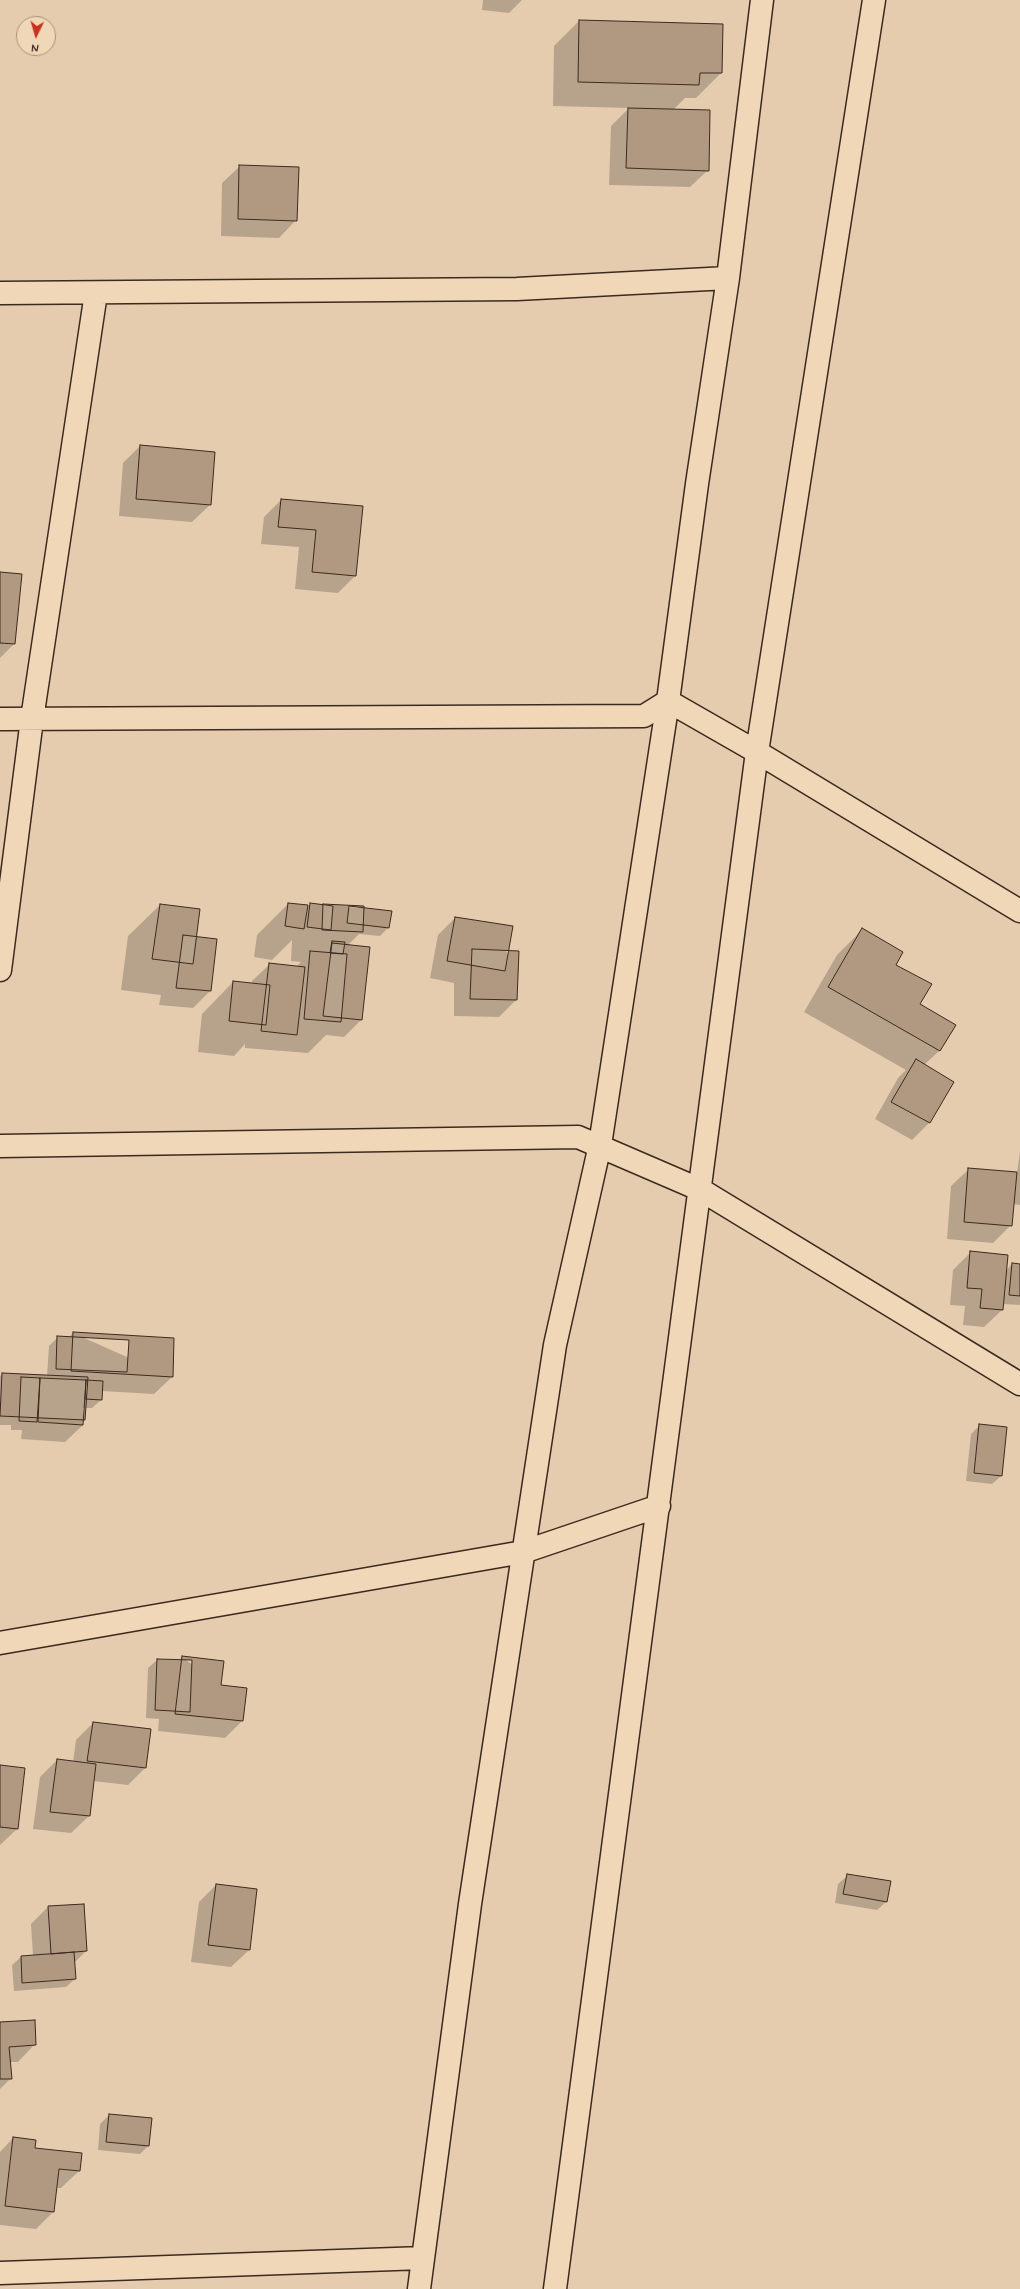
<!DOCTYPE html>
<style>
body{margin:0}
#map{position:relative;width:1020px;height:2289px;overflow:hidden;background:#e5ccaf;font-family:Mynerve,sans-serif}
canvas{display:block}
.north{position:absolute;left:16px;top:16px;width:40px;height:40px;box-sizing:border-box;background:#f0d7b8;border:1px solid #a8927a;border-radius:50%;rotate:185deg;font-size:11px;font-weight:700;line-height:16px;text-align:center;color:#3b2a1e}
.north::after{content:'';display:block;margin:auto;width:14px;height:18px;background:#c8321e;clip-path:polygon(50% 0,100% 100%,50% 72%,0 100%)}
</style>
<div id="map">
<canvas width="1020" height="2289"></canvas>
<div class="north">N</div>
</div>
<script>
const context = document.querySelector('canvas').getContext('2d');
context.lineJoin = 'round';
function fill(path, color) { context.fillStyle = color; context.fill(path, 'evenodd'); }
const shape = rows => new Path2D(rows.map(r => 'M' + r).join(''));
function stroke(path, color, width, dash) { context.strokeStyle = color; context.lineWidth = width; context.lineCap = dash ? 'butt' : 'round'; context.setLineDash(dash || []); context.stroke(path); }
fill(shape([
 [483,0,522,0,509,13,482,10],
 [579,21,721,73,696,98,685,98,673,110,708,170,690,187,609,185,611,126,629,108,553,106,554,46],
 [240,166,296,220,279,238,221,236,222,183],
 [140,446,210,505,192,522,119,516,123,463],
 [281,500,362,507,355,576,338,593,295,589,299,547,261,544,264,517],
 [0,573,14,644,0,658],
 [288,904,306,908,310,905,363,908,388,928,380,936,359,934,347,946,369,948,361,1020,344,1037,326,1035,308,1053,245,1048,245,1044,234,1056,198,1052,202,1014,233,982,252,984,252,981,270,964,296,967,301,962,291,961,292,940,272,960,254,957,257,935],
 [160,905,196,938,210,991,193,1008,159,1005,161,995,121,990,128,936],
 [455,918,507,952,516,1000,499,1017,454,1016,454,983,430,978,438,935],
 [862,930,894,965,919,1005,940,1050,924,1065,953,1082,929,1123,912,1140,875,1119,898,1078,906,1070,804,1012,837,955],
 [1020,1152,1020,1205,1013,1204,1011,1225,993,1243,947,1239,951,1186,969,1169,1017,1173],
 [971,1252,1005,1272,1012,1264,1020,1265,1020,1305,1002,1304,1002,1310,984,1327,963,1325,965,1306,950,1305,953,1270],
 [73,1333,172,1377,154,1394,102,1391,101,1400,92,1408,83,1408,83,1425,65,1442,21,1439,22,1430,11,1430,11,1425,0,1425,0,1376,2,1374,47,1376,49,1346,58,1337,68,1338],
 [980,1425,1001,1476,992,1484,966,1481,971,1434],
 [182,1657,220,1685,246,1688,242,1721,225,1738,158,1731,159,1719,146,1718,148,1668,157,1660,179,1661],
 [93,1723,145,1768,128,1785,93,1781,89,1816,71,1833,33,1829,40,1777,57,1760,73,1762,76,1740],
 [0,1766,17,1829,0,1845],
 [847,1876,886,1902,877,1910,835,1903,838,1884],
 [216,1885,256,1890,249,1950,231,1967,191,1962,199,1902],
 [83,1905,86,1951,74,1963,75,1979,66,1987,14,1991,12,1965,21,1957,33,1956,31,1924,48,1907],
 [0,2023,35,2044,18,2062,9,2062,11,2078,0,2089],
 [109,2115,148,2146,140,2154,98,2150,100,2124],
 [13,2138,79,2171,61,2188,56,2188,54,2211,36,2229,0,2225,0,2152]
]), '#0003');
const building = shape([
 [579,20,723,24,722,73,700,73,699,85,578,82,579,20],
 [628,108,710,110,709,171,626,168,628,108],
 [239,165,299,167,297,221,238,219,239,165],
 [140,445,215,452,211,505,136,499,140,445],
 [281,499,363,506,356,576,312,572,316,530,278,527,281,499],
 [0,572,22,574,15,644,0,643,0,572],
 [288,903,308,905,304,929,285,926,288,903],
 [310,903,333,906,331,930,307,927,310,903],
 [160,904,200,909,193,964,152,959,160,904],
 [323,904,364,906,363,932,322,930,323,904],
 [349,906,392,911,389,928,347,923,349,906],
 [455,917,513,926,505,971,447,961,455,917],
 [862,928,903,952,896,965,932,984,920,1004,956,1025,940,1051,828,987,862,928],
 [183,935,217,939,211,991,176,988,183,935],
 [332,941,345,942,343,954,330,953,332,941],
 [332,943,370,947,362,1020,323,1016,332,943],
 [472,949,519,951,517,1000,470,999,472,949],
 [310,951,347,954,341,1022,304,1019,310,951],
 [269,963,305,967,297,1035,261,1031,269,963],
 [233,981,270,985,266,1025,229,1021,233,981],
 [916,1059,954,1082,930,1123,891,1102,916,1059],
 [968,1168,1017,1172,1012,1226,964,1222,968,1168],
 [970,1251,1008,1255,1003,1310,980,1308,982,1289,967,1288,970,1251],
 [1012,1263,1020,1264,1020,1296,1009,1295,1012,1263],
 [73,1332,174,1338,173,1377,71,1371,73,1332],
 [57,1336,129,1340,127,1372,56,1369,57,1336],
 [2,1373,88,1377,85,1420,0,1416,2,1373],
 [21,1377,40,1378,37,1422,19,1421,21,1377],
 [40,1378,86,1380,83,1425,38,1422,40,1378],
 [86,1380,103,1381,102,1400,85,1399,86,1380],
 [979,1424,1007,1427,1002,1476,974,1473,979,1424],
 [182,1656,224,1661,221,1685,247,1688,243,1721,175,1714,182,1656],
 [157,1659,192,1660,190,1712,155,1710,157,1659],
 [93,1722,151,1729,146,1768,87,1761,93,1722],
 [57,1759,96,1764,90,1816,50,1812,57,1759],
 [0,1765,25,1768,18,1829,0,1827,0,1765],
 [847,1874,891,1881,887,1902,843,1894,847,1874],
 [216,1884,257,1889,250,1950,208,1945,216,1884],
 [84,1904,87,1951,51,1954,48,1906,84,1904],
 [74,1952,76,1979,22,1983,21,1956,74,1952],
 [35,2020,36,2045,9,2047,12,2079,0,2079,0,2022,35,2020],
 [109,2114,152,2118,149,2146,106,2142,109,2114],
 [13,2137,36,2140,35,2148,82,2153,80,2171,59,2169,54,2212,5,2206,13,2137]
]);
fill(building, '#b19981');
stroke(building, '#3b2a1e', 1);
const minor = shape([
 [0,293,517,289,728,278],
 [0,719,644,716,668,701,757,752,1020,911],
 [0,970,32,719,96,293],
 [0,1146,578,1137,701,1190,1020,1384],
 [0,1643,523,1552,659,1506],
 [0,2273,423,2258],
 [419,2289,470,1904,555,1345,600,1145,668,701,697,484,728,278,762,0],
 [555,2289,757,752,874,0]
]);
stroke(minor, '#3b2a1e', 25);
stroke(minor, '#f0d7b8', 22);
</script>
